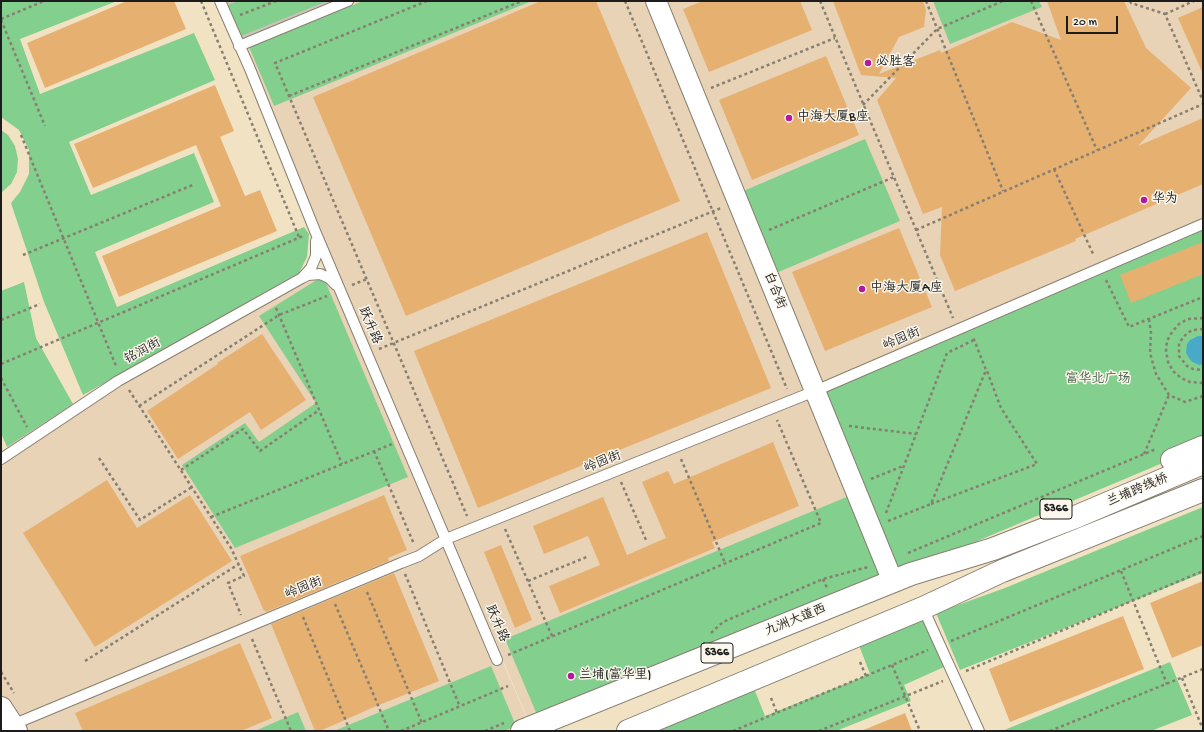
<!DOCTYPE html>
<meta charset="utf-8">
<style>
body{margin:0}
#map{position:relative;width:1204px;height:732px;overflow:hidden;background:#f2e2c4;font-family:"Gochi Hand",sans-serif}
canvas{display:block}
.frame{position:absolute;inset:0;border:2px solid #1c1c1c;pointer-events:none}
.scale{position:absolute;left:1066px;top:16px;width:52px;height:18px;box-sizing:border-box;border:2px solid #1c1c1c;border-top:0;padding-left:5px;font-size:12px;line-height:14px;white-space:nowrap;color:#1c1c1c;-webkit-text-stroke:3px #fbf7ec;paint-order:stroke}
</style>
<div id="map">
<canvas width="1204" height="732"></canvas>
<div class="frame"></div>
<div class="scale">20 m</div>
</div>
<script>
const context = document.querySelector('canvas').getContext('2d');
context.lineJoin = 'round';
function fill(path, color) { context.fillStyle = color; context.fill(path, 'evenodd'); }
const shape = rows => new Path2D(rows.map(r => 'M' + r).join(''));
function stroke(path, color, width, dash) { context.strokeStyle = color; context.lineWidth = width; context.lineCap = dash ? 'butt' : 'round'; context.setLineDash(dash || []); context.stroke(path); }
function drawText(font, color, halo, rows, align = 'center') {
  context.font = font + ' "Gochi Hand","LXGW WenKai TC",sans-serif'; context.lineWidth = 3; context.setLineDash([]); context.textBaseline = 'middle'; context.strokeStyle = halo; context.fillStyle = color; for (const [text, x, y, turn = 0] of rows) {
    context.save(); context.translate(x, y); context.rotate((+turn || 0) * Math.PI / 180); context.textAlign = isNaN(turn) ? turn : align; if (halo) context.strokeText(text, 0, 0); context.fillText(text, 0, 0); context.restore();
  }
}
fill(shape([
 [340,1,655,1,890,577,531,726,239,41],
 [658,1,1203,1,1203,223,815,391],
 [332,263,530,726,517,731,17,731,1,705,1,458,118,383]
]), '#e8d3b7');
fill(shape([
 [222,1,336,1,239,40]
]), '#cbc2b8');
fill(shape([
 [1,1,117,1,20,39,40,94,194,33,215,80,69,142,91,195,194,153,214,202,95,252,117,307,304,227,309,234,307,257,299,273,83,395,44,302,11,203,20,192,29,174,29,150,19,130,1,117],
 [239,1,327,1,241,36,228,5],
 [363,1,532,1,274,106,249,47],
 [933,1,1039,1,1042,7,950,44],
 [1,130,8,135,15,146,18,159,17,172,11,184,1,193],
 [865,139,900,221,776,273,741,192],
 [1203,224,1203,446,892,577,816,391],
 [323,276,408,477,235,548,182,465,245,423,259,442,316,403,259,316],
 [24,282,36,338,73,404,7,447,1,433,1,291],
 [849,496,881,574,538,717,505,639],
 [1203,507,1203,573,960,670,936,613,1005,588],
 [921,615,944,667,904,685,911,701,836,731,642,731,753,686,765,716,870,674,857,640],
 [1170,662,1192,715,1151,731,1002,731],
 [491,666,516,726,504,731,334,731],
 [298,712,306,731,255,731]
]), '#83cf8d');
fill(shape([
 [1198,336,1203,336,1203,364,1199,365,1191,361,1186,353,1187,344,1190,340]
]), '#49a9c8');
fill(shape([
 [127,1,174,1,186,29,45,88,27,43],
 [541,1,596,1,680,201,406,316,313,97],
 [703,1,800,1,812,30,709,72,683,9],
 [833,1,923,1,926,10,924,27,899,37,879,74,940,50,941,53,1012,22,1061,40,1047,1,1124,1,1146,48,1191,88,1138,146,1203,118,1203,184,1075,239,1076,241,955,291,940,255,942,207,923,214,877,100,896,78,861,75],
 [1203,7,1203,74,1178,18],
 [826,56,859,135,752,180,719,100],
 [215,85,234,131,220,137,245,196,260,190,277,231,119,297,102,256,221,206,196,145,93,188,74,144],
 [899,228,932,307,825,351,792,272],
 [707,232,771,388,478,508,414,351],
 [1203,242,1203,274,1131,303,1120,275],
 [262,334,306,400,261,430,250,412,178,459,147,411,218,364,217,363],
 [773,442,799,506,712,542,715,548,560,613,549,586,600,565,588,536,544,554,533,526,603,497,627,555,666,538,642,482,668,471,674,484],
 [107,480,137,528,190,495,232,561,95,647,23,533],
 [384,495,407,550,388,558,389,561,266,612,265,610,264,611,240,556],
 [501,545,532,620,515,628,484,552],
 [394,573,439,681,374,707,320,731,315,731,271,624],
 [1203,581,1203,645,1172,658,1150,603],
 [1123,616,1144,669,1010,722,989,669],
 [240,643,272,718,241,731,83,731,75,713],
 [905,713,912,731,861,731]
]), '#e6b070');
const service = shape([
 [220,1,250,69,315,231,497,660],
 [239,46,348,1],
 [316,241,316,256,311,268,302,278,308,275,320,274,329,278,336,285],
 [1,459,118,381,302,278],
 [923,608,979,731],
 [12,725,401,563,419,556,446,539,815,391,1203,224]
]);
const minor = shape([
 [656,1,893,582]
]);
const secondary = shape([
 [1,708,16,731]
]);
const primary = shape([
 [1172,460,1203,447],
 [522,731,911,574,993,549,1073,518,1203,463],
 [628,731,923,608,1002,571,1203,490]
]);
stroke(service, '#877f70', 12);
stroke(minor, '#877f70', 22);
stroke(secondary, '#877f70', 24);
stroke(primary, '#877f70', 24);
stroke(shape([
 [201,1,299,237],
 [427,1,275,63,467,516],
 [625,1,787,389],
 [820,1,953,318],
 [926,1,1003,191],
 [1031,1,1097,150],
 [1130,1,1131,3,1165,14,1203,101],
 [1165,14,1194,1],
 [240,15,276,1],
 [1,19,44,1],
 [1,20,45,126],
 [711,88,835,38],
 [289,96,522,1],
 [863,105,937,29,1003,1],
 [21,135,116,366],
 [1054,169,1094,256],
 [769,230,894,177],
 [916,230,1203,104],
 [23,255,195,184],
 [1106,280,1129,327,1203,297],
 [352,285,367,279],
 [276,308,342,464],
 [1203,318,1188,319,1179,324,1172,332,1167,341,1166,351,1168,362,1173,371,1181,378,1190,382,1203,383],
 [1149,319,1151,333,1150,353,1156,374,1169,395,1185,402,1203,396],
 [1,320,40,304],
 [1203,329,1193,330,1187,333,1179,343,1179,356,1187,366,1193,369,1203,370],
 [379,349,721,208],
 [1,364,303,236],
 [1,378,27,427],
 [129,390,231,548,244,576,228,583,241,615],
 [139,406,279,315,327,296],
 [849,426,916,434],
 [374,451,414,544],
 [1144,454,1169,395],
 [99,458,140,520,192,487],
 [681,459,725,563],
 [181,470,243,429,260,451,319,410],
 [871,479,903,466],
 [621,482,646,540],
 [931,504,1037,464,1001,408,987,371],
 [886,513,947,353,974,340],
 [211,517,392,444],
 [888,521,931,504,986,370,973,337],
 [505,529,552,636],
 [908,553,1156,449],
 [1121,571,1167,684],
 [405,574,460,707],
 [823,579,827,588],
 [528,581,589,556],
 [367,592,422,723],
 [335,604,389,731],
 [303,617,350,731],
 [711,633,723,622,823,579,868,567],
 [252,639,291,731],
 [951,641,1203,536],
 [508,655,821,523,777,420],
 [85,661,239,564],
 [860,662,866,676],
 [892,665,920,731],
 [966,671,1203,571],
 [1,672,14,693],
 [1182,678,1202,727],
 [771,698,777,713],
 [401,731,508,686],
 [485,731,504,723],
 [733,731,928,650],
 [819,731,943,681],
 [1050,731,1203,669]
]), '#877f70', 2.5, [3, 3]);
stroke(service, '#fff', 10);
stroke(minor, '#fff', 20);
stroke(secondary, '#fff', 22);
stroke(primary, '#fff', 22);
for (const [x, y, r, color] of [
 [868,63,4,"#b5179e"],
 [789,118,4,"#b5179e"],
 [1144,200,4,"#b5179e"],
 [862,289,4,"#b5179e"],
 [571,676,4,"#b5179e"]
]) { const dot = new Path2D(); dot.arc(x, y, r, 0, 2 * Math.PI); context.fillStyle = color; context.fill(dot); stroke(dot, '#fbf7ec', 1.5); }
for (const [x, y, w] of [
 [1056,509,32],
 [717,653,32]
]) { const box = new Path2D(); box.roundRect(x - w / 2, y - 10, w, 20, 3); context.fillStyle = '#fbf7ec'; context.fill(box); stroke(box, '#1c1c1c', 1); }
drawText('bold 12px', '#1c1c1c', null, [
 ["S366",1056,509],
 ["S366",717,653]
]);
drawText('13px', '#1c1c1c', '#fbf7ec', [
 ["必胜客",876,63],
 ["中海大厦B座",797,118],
 ["华为",1152,200],
 ["中海大厦A座",870,289],
 ["兰埔(富华里)",579,676]
], 'left');
drawText('13px', '#1c1c1c', '#fbf7ec', [
 ["白合街",774,291,68],
 ["跃升路",369,326,67],
 ["岭园街",902,340,-23],
 ["铭润街",143,352,-29],
 ["岭园街",603,463,-22],
 ["兰埔跨线桥",1138,491,-23],
 ["岭园街",304,589,-22],
 ["九洲大道西",796,621,-22],
 ["跃升路",496,624,67]
]);
drawText('13px', '#405b44', '#fbf7ec', [
 ["富华北广场",1098,380]
]);
</script>
